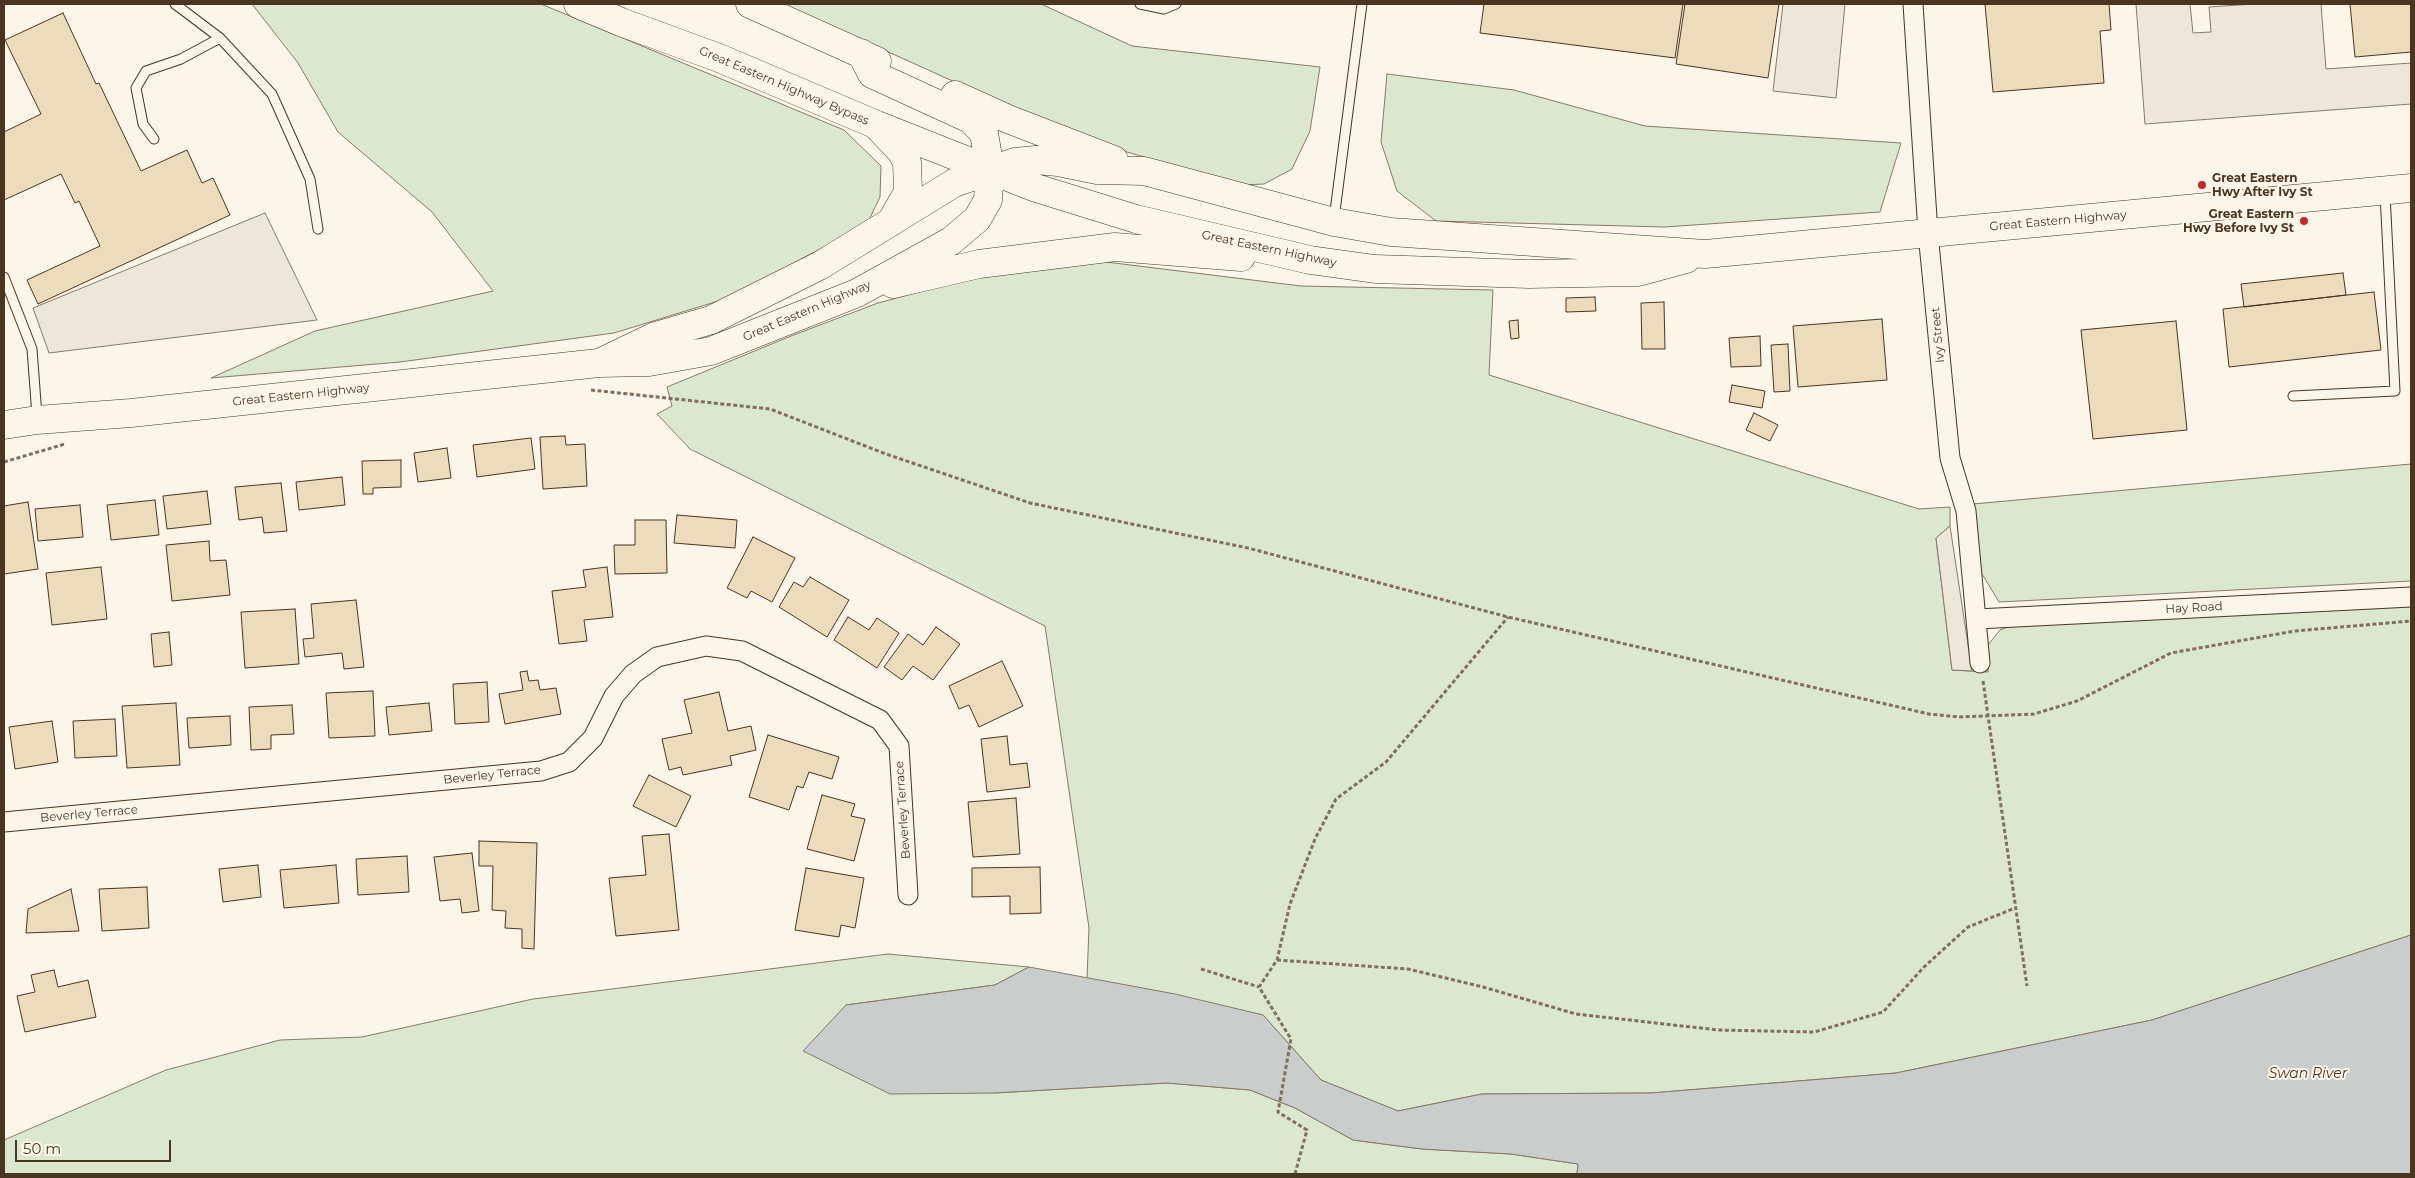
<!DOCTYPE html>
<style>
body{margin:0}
#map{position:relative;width:2415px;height:1178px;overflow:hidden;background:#fbf6e9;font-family:Montserrat,sans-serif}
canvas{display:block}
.frame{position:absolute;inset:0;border:5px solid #4a3520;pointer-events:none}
.scale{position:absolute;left:15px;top:1140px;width:156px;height:22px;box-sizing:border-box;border:2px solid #4a3520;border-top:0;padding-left:6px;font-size:15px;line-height:18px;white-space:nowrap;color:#4a3520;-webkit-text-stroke:4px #fbf6e9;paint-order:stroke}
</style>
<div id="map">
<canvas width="2415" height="1178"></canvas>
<div class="frame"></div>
<div class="scale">50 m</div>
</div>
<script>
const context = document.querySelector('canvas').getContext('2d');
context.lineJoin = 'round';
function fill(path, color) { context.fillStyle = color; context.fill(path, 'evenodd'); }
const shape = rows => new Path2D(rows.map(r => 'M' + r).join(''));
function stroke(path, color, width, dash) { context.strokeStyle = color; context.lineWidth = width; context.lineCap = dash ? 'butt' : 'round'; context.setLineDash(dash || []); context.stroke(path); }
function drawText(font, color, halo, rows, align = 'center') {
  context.font = font + ' Montserrat,sans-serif'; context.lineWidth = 4; context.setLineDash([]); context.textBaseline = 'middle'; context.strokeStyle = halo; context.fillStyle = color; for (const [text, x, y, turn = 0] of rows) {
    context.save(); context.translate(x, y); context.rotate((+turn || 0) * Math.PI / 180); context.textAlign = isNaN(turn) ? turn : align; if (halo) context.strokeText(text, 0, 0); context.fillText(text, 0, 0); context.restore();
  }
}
const green = shape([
 [252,4,541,4,844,130,881,166,880,197,867,224,728,298,614,333,400,362,211,378,315,331,493,291,432,212,338,132,298,63,252,4],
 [782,4,1041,4,1132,46,1320,67,1310,131,1292,169,1264,184,1240,185,1079,138,782,4],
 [1387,74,1514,90,1645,126,1901,143,1880,212,1665,227,1436,221,1397,191,1381,142,1387,74],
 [1106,262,1301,286,1493,290,1489,375,1919,509,1950,507,1950,526,1936,538,1952,670,1988,672,1988,645,2000,630,2022,621,2411,606,2411,935,2152,1020,1896,1073,1651,1093,1482,1094,1398,1111,1321,1080,1263,1015,1087,978,1089,928,1045,626,690,449,657,414,672,406,667,387,791,336,878,303,991,273,1106,262],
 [2411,464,2411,581,1999,602,1979,569,1973,504,2411,464],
 [888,954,1029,967,995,985,846,1005,994,1093,1167,1083,1250,1090,1295,1108,1353,1140,1422,1149,1511,1154,1578,1164,1577,1174,4,1174,4,1140,166,1070,280,1040,362,1037,533,999,888,954]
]);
fill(green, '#dce7d0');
stroke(green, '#887966', 1);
const parking = shape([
 [1783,4,1845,4,1836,98,1773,91,1783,4],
 [2136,4,2190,4,2193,33,2211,32,2209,7,2253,4,2321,4,2326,69,2411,63,2411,104,2145,124,2136,4],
 [265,213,317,320,49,353,33,308,265,213],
 [1950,526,1972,671,1952,670,1936,538,1950,526]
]);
fill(parking, '#ede7d9');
stroke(parking, '#887966', 1);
const water = shape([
 [2411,935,2411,1174,1577,1174,1578,1164,1511,1154,1422,1149,1353,1140,1295,1108,1250,1090,1167,1083,994,1093,890,1094,803,1051,846,1005,995,985,1029,967,1175,994,1263,1015,1321,1080,1398,1111,1482,1094,1651,1093,1896,1073,2152,1020,2411,935]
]);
fill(water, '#c9cecd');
stroke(water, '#887966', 1);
const building = shape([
 [1484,4,1683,4,1675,58,1480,33,1484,4],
 [1685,4,1779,4,1768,78,1676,64,1685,4],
 [1985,4,2109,4,2111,30,2100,31,2104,83,1993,92,1985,4],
 [2350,4,2411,4,2411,52,2355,57,2350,4],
 [63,13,96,84,99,83,141,171,187,150,202,183,213,178,230,215,38,304,27,280,100,246,79,201,75,203,61,174,4,200,4,132,41,114,5,40,63,13],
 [2343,273,2346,295,2244,307,2241,284,2343,273],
 [2374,292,2381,350,2229,367,2223,309,2374,292],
 [1595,297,1596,311,1566,312,1566,298,1595,297],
 [1664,302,1665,349,1642,349,1641,303,1664,302],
 [1882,319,1887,380,1798,387,1793,326,1882,319],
 [1518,320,1519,338,1511,339,1509,321,1518,320],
 [2176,321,2187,430,2093,439,2081,330,2176,321],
 [1760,336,1761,366,1731,367,1729,338,1760,336],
 [1788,344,1790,391,1774,392,1771,345,1788,344],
 [1732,385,1765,391,1762,408,1729,402,1732,385],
 [1754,413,1778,425,1770,441,1746,430,1754,413],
 [565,436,566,445,585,444,587,486,543,489,540,437,565,436],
 [531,438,535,469,477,477,473,445,531,438],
 [447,448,451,478,418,482,414,453,447,448],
 [401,460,401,487,373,488,373,494,363,494,362,461,401,460],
 [342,477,345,505,299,510,296,482,342,477],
 [281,483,287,531,264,533,262,517,239,520,235,487,281,483],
 [207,491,211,524,167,529,163,496,207,491],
 [155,500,159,535,111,540,107,505,155,500],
 [28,502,38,569,4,574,4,506,28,502],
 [80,505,83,537,38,541,35,509,80,505],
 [677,515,737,520,735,548,674,543,677,515],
 [635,520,666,520,667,573,615,574,614,545,635,545,635,520],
 [753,537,795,558,772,602,751,591,747,598,727,588,753,537],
 [209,541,210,561,226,560,230,595,172,601,166,545,209,541],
 [101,567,107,619,52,625,46,573,101,567],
 [607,567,613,617,584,620,587,641,559,644,552,591,586,587,583,570,607,567],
 [810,577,849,600,827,637,779,607,794,582,803,587,810,577],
 [356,600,364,667,344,669,342,653,305,657,303,639,314,638,311,604,356,600],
 [295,609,299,664,245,668,241,612,295,609],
 [848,617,869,630,877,618,899,633,877,668,834,640,848,617],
 [936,627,960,644,933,680,913,666,902,680,884,667,908,634,923,645,936,627],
 [169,632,172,665,154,667,151,634,169,632],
 [1002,661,1023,706,979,727,969,705,959,709,949,686,1002,661],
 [527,671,529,681,538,680,540,690,556,688,561,714,505,724,499,694,523,690,520,672,527,671],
 [487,682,489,722,455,724,453,684,487,682],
 [373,691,375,736,329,738,326,693,373,691],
 [719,692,728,731,751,726,756,750,730,756,732,765,683,775,681,767,669,770,662,739,692,733,684,700,719,692],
 [176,703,180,765,127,768,122,706,176,703],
 [429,703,432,731,389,735,386,707,429,703],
 [292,705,294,734,271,735,271,749,251,750,249,707,292,705],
 [230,716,231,745,189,748,187,718,230,716],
 [115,719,117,756,75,758,73,721,115,719],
 [52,721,58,762,15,769,9,727,52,721],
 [768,735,839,757,832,779,809,772,803,788,797,786,789,810,749,797,768,735],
 [1007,736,1010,765,1027,763,1030,787,987,792,981,739,1007,736],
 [649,775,691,796,676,827,633,806,649,775],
 [822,795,855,804,851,816,865,819,854,861,807,849,822,795],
 [1016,798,1020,854,973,857,968,802,1016,798],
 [669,834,679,930,616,936,609,878,646,875,642,836,669,834],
 [479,841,537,843,534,949,522,948,522,929,505,928,506,911,492,910,493,866,479,866,479,841],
 [472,853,479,911,462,913,460,899,440,901,434,857,472,853],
 [407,856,409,892,358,895,356,859,407,856],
 [258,865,261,897,223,902,219,869,258,865],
 [336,865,339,903,284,908,280,870,336,865],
 [1040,867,1041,913,1010,914,1010,896,972,897,972,868,1040,867],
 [806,868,864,878,855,928,841,925,839,937,795,930,806,868],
 [147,887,149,928,102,931,99,889,147,887],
 [71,889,79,931,26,933,28,909,71,889],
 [54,970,58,987,88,980,96,1017,25,1032,17,996,35,992,31,975,54,970]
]);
fill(building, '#ecdcbc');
stroke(building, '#4a3520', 1);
const service = shape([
 [175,4,220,38,272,94,310,179,318,229],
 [1140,4,1164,9,1176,4],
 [154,139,143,124,136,88,146,71,181,59,220,38],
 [1334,219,1362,4],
 [4,277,32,349,37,416],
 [2293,396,2395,391,2385,194]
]);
const minor = shape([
 [1913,4,1928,233,1950,458,1966,511,1980,663],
 [1977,619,2411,597],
 [4,822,541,771,569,762,593,738,614,696,633,674,657,657,706,646,742,651,880,720,899,746,908,895]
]);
const trunk = shape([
 [578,4,621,22,719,58,877,125,1036,188,1136,219,1310,260,1375,269,1529,274,1638,272,1686,259],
 [750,4,877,61],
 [955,95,1008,119,1114,160],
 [879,128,901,151,907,162,908,192,891,222],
 [893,284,979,264,1115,247,1241,257],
 [599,363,653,337,711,320,821,265,954,183,1015,162,1036,160,1058,162,1097,170,1144,171,1334,222,1391,232,1705,254,2411,188],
 [4,425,37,420,131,413,599,363,649,362,711,351,857,293,951,241,977,219,988,200,990,169,984,133,970,119,872,74,861,53]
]);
stroke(service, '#4a3520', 11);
stroke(minor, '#4a3520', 21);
stroke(trunk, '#4a3520', 29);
stroke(shape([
 [591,390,770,409,886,454,1030,503,1248,548,1508,617,1929,714,1959,717,2034,714,2077,701,2171,653,2295,631,2411,621],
 [4,462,65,444],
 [1983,681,2027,986],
 [1277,960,1408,969,1483,987,1576,1014,1718,1030,1814,1032,1883,1012,1924,967,1968,927,2015,908],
 [1201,969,1259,987],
 [1295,1174,1307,1130,1278,1112,1291,1039,1259,987,1277,960,1290,904,1315,839,1336,799,1386,762,1508,617]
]), '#7f6f5c', 3, [4, 2.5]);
stroke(service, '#fbf6e9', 9);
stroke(minor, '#fbf6e9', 19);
stroke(trunk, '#fbf6e9', 28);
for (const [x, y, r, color] of [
 [2202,185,5,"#c62828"],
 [2304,221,5,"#c62828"]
]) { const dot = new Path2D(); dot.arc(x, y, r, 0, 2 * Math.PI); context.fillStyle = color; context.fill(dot); stroke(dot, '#fbf6e9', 2); }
drawText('12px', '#4a3520', '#fbf6e9', [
 ["Great Eastern Highway Bypass",784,86,23],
 ["Great Eastern Highway",2058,221,-5],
 ["Great Eastern Highway",1269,249,12],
 ["Great Eastern Highway",807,311,-23],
 ["Ivy Street",1938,335,-95],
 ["Great Eastern Highway",301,395,-6],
 ["Hay Road",2194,608,-3],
 ["Beverley Terrace",492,775,-6],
 ["Beverley Terrace",903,810,-94],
 ["Beverley Terrace",89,814,-5]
]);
drawText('bold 12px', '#4a3520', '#fbf6e9', [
 ["Great Eastern",2212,178],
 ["Hwy After Ivy St",2212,192],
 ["Great Eastern",2294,214,"right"],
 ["Hwy Before Ivy St",2294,228,"right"]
], 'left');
drawText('italic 14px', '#4a3520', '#fbf6e9', [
 ["Swan River",2308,1074]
]);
</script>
